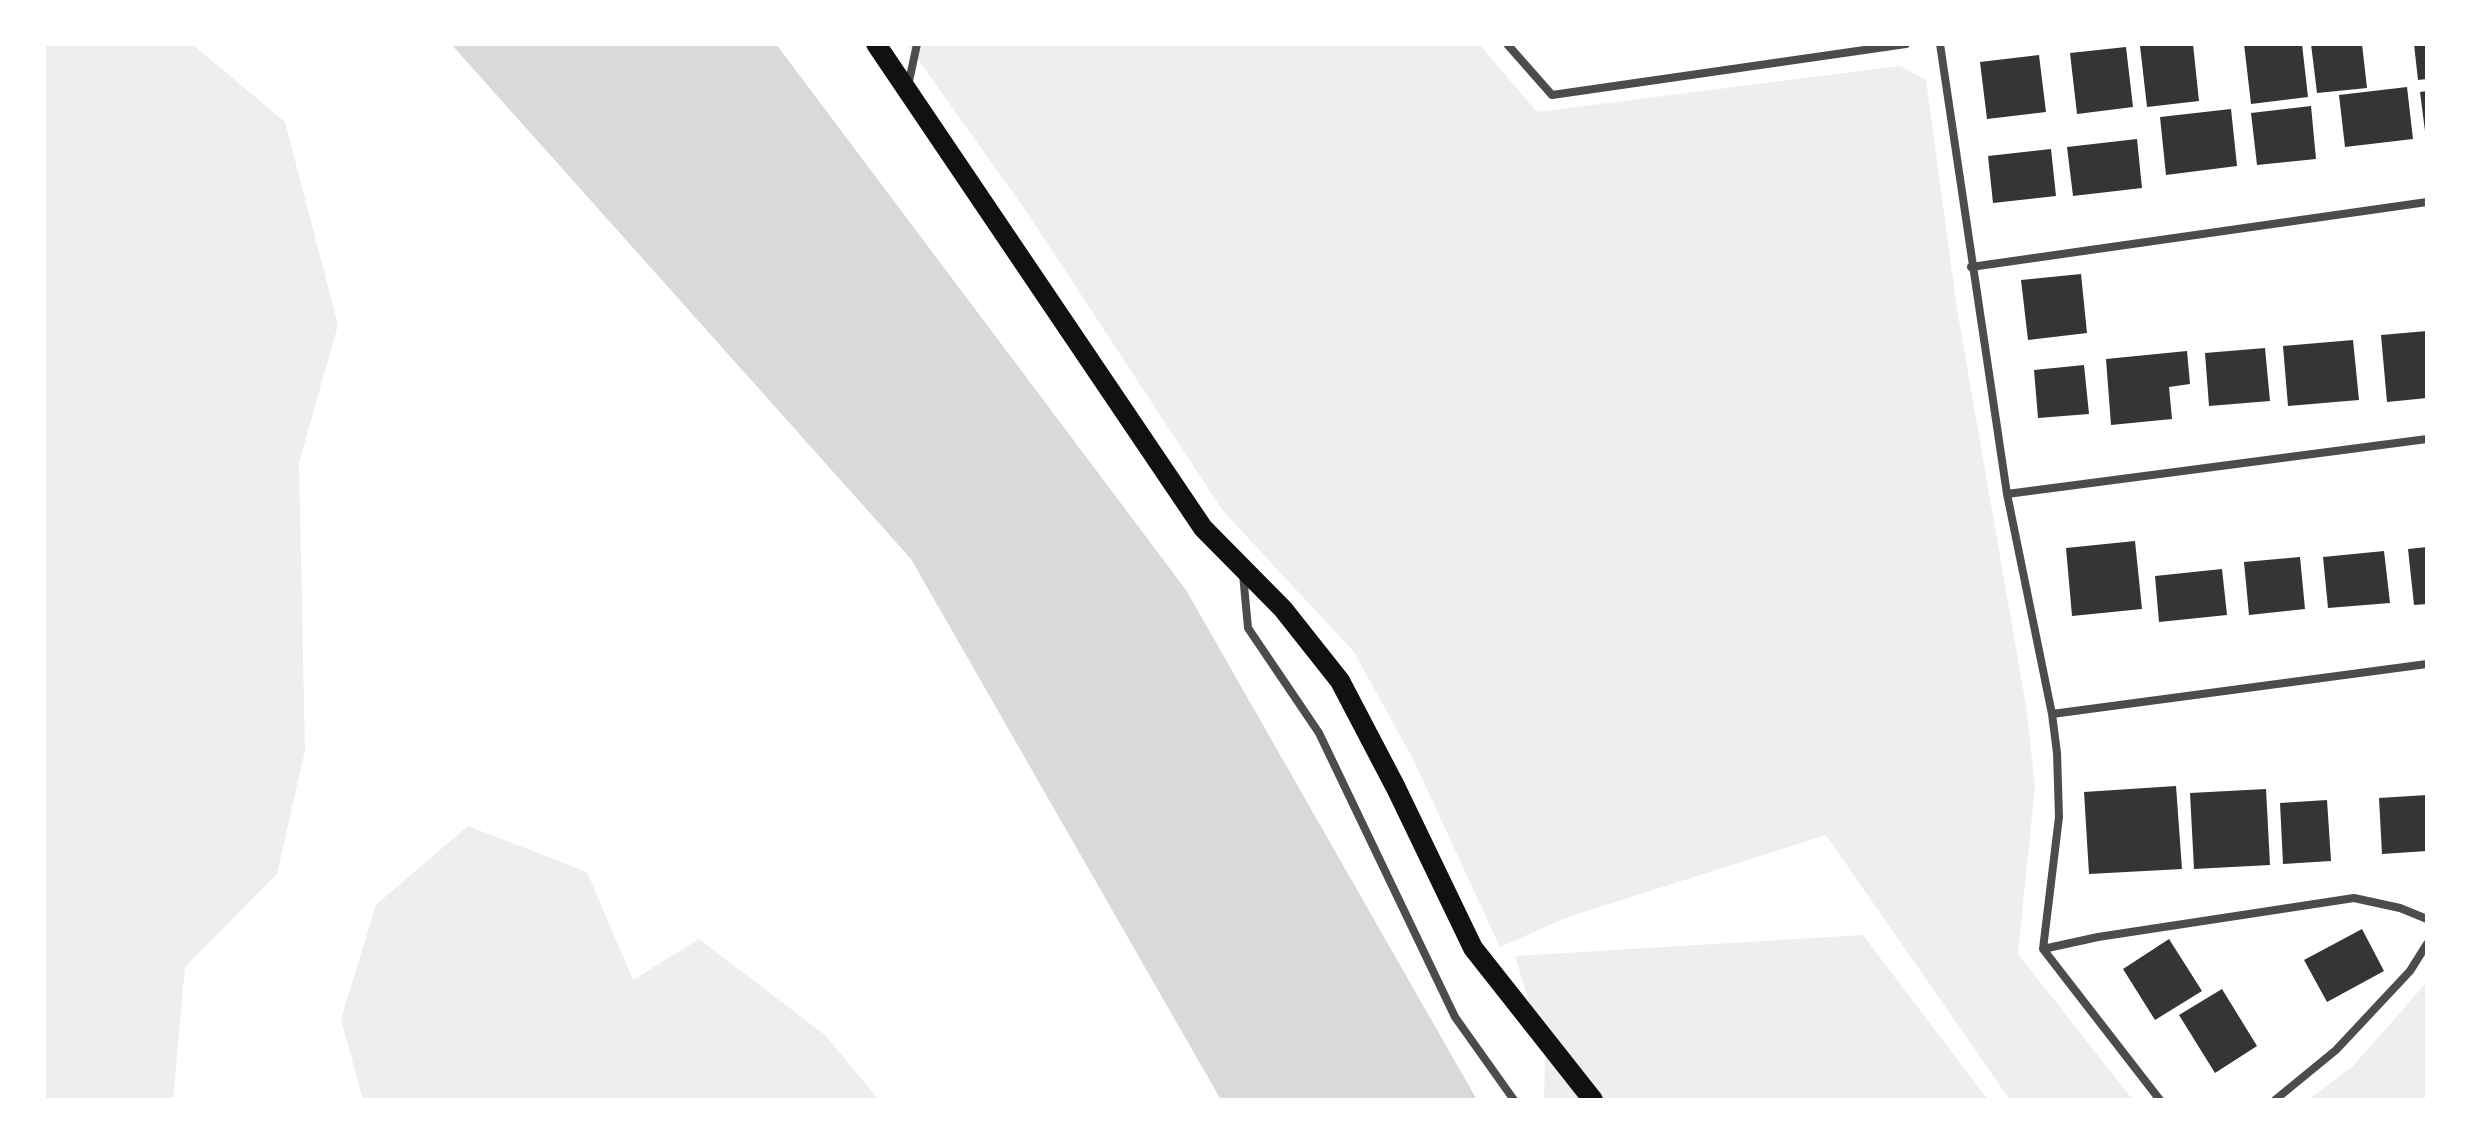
<!DOCTYPE html>
<style>
body{margin:0}
#map{position:relative;width:2471px;height:1144px;overflow:hidden;background:#fff;font-family:"Space Grotesk",sans-serif}
canvas{display:block}
.frame{position:absolute;inset:0;border:46px solid #fff;pointer-events:none}
</style>
<div id="map">
<canvas width="2471" height="1144"></canvas>
<div class="frame"></div>
</div>
<script>
const context = document.querySelector('canvas').getContext('2d');
context.lineJoin = 'round';
function fill(path, color) { context.fillStyle = color; context.fill(path, 'evenodd'); }
const shape = rows => new Path2D(rows.map(r => 'M' + r).join(''));
function stroke(path, color, width, dash) { context.strokeStyle = color; context.lineWidth = width; context.lineCap = dash ? 'butt' : 'round'; context.setLineDash(dash || []); context.stroke(path); }
fill(shape([
 [44,44,192,44,285,122,338,325,299,463,305,750,277,874,185,967,173,1100,44,1100],
 [907,44,1479,44,1537,112,1900,66,1926,80,1957,309,2026,706,2035,786,2018,954,2133,1100,2010,1100,1826,835,1568,917,1500,947,1413,759,1354,652,1223,511,1026,211],
 [468,826,587,872,633,980,699,939,825,1035,879,1100,363,1100,341,1019,376,905],
 [1863,935,1988,1100,1544,1100,1545,1054,1515,956],
 [2427,982,2427,1100,2308,1100,2353,1066]
]), '#eee');
fill(shape([
 [451,44,776,44,1186,590,1477,1100,1221,1100,911,559]
]), '#d9d9d9');
fill(shape([
 [2162,44,2193,44,2199,101,2147,107,2140,46],
 [2244,44,2302,44,2308,97,2251,104],
 [2311,44,2362,44,2367,88,2317,93],
 [2414,44,2427,44,2427,79,2418,80],
 [2126,47,2133,107,2077,114,2070,53],
 [2039,55,2046,112,1987,119,1980,62],
 [2407,87,2413,139,2345,147,2339,95],
 [2427,91,2427,131,2425,131,2420,92],
 [2311,106,2316,159,2257,165,2251,113],
 [2231,109,2237,166,2166,175,2160,117],
 [2137,139,2142,188,2073,196,2067,147],
 [2051,149,2056,196,1993,203,1988,156],
 [2081,274,2087,333,2028,340,2021,280],
 [2427,331,2427,398,2387,402,2381,335],
 [2353,340,2359,400,2288,406,2283,346],
 [2265,348,2270,401,2209,406,2205,353],
 [2187,351,2190,384,2169,387,2172,419,2111,425,2106,359],
 [2084,365,2089,414,2038,418,2034,370],
 [2135,541,2142,609,2072,616,2066,548],
 [2427,547,2427,604,2414,605,2408,549],
 [2384,551,2390,603,2328,608,2323,557],
 [2300,557,2305,609,2249,615,2244,562],
 [2222,569,2227,615,2159,622,2155,576],
 [2176,786,2182,869,2089,874,2084,792],
 [2266,789,2270,865,2194,869,2190,793],
 [2427,795,2427,851,2382,854,2379,798],
 [2327,800,2331,861,2283,864,2280,803],
 [2362,929,2384,971,2327,1002,2304,960],
 [2169,939,2202,991,2155,1020,2123,969],
 [2222,989,2257,1046,2215,1073,2179,1015]
]), '#353535');
stroke(shape([
 [1507,44,1552,95,1906,44],
 [1940,44,2007,494,2052,714,2057,753,2059,817,2043,949,2160,1100],
 [908,86,917,44],
 [1971,267,2427,202],
 [2007,494,2427,439],
 [1243,574,1248,628,1319,733,1455,1017,1514,1100],
 [2052,714,2427,664],
 [2043,949,2098,937,2354,898,2400,908,2427,919],
 [2275,1100,2336,1050,2410,971,2427,944]
]), '#4c4c4c', 8);
stroke(shape([
 [876,44,1203,528,1283,609,1340,681,1396,788,1473,948,1593,1100]
]), '#111', 20);
</script>
